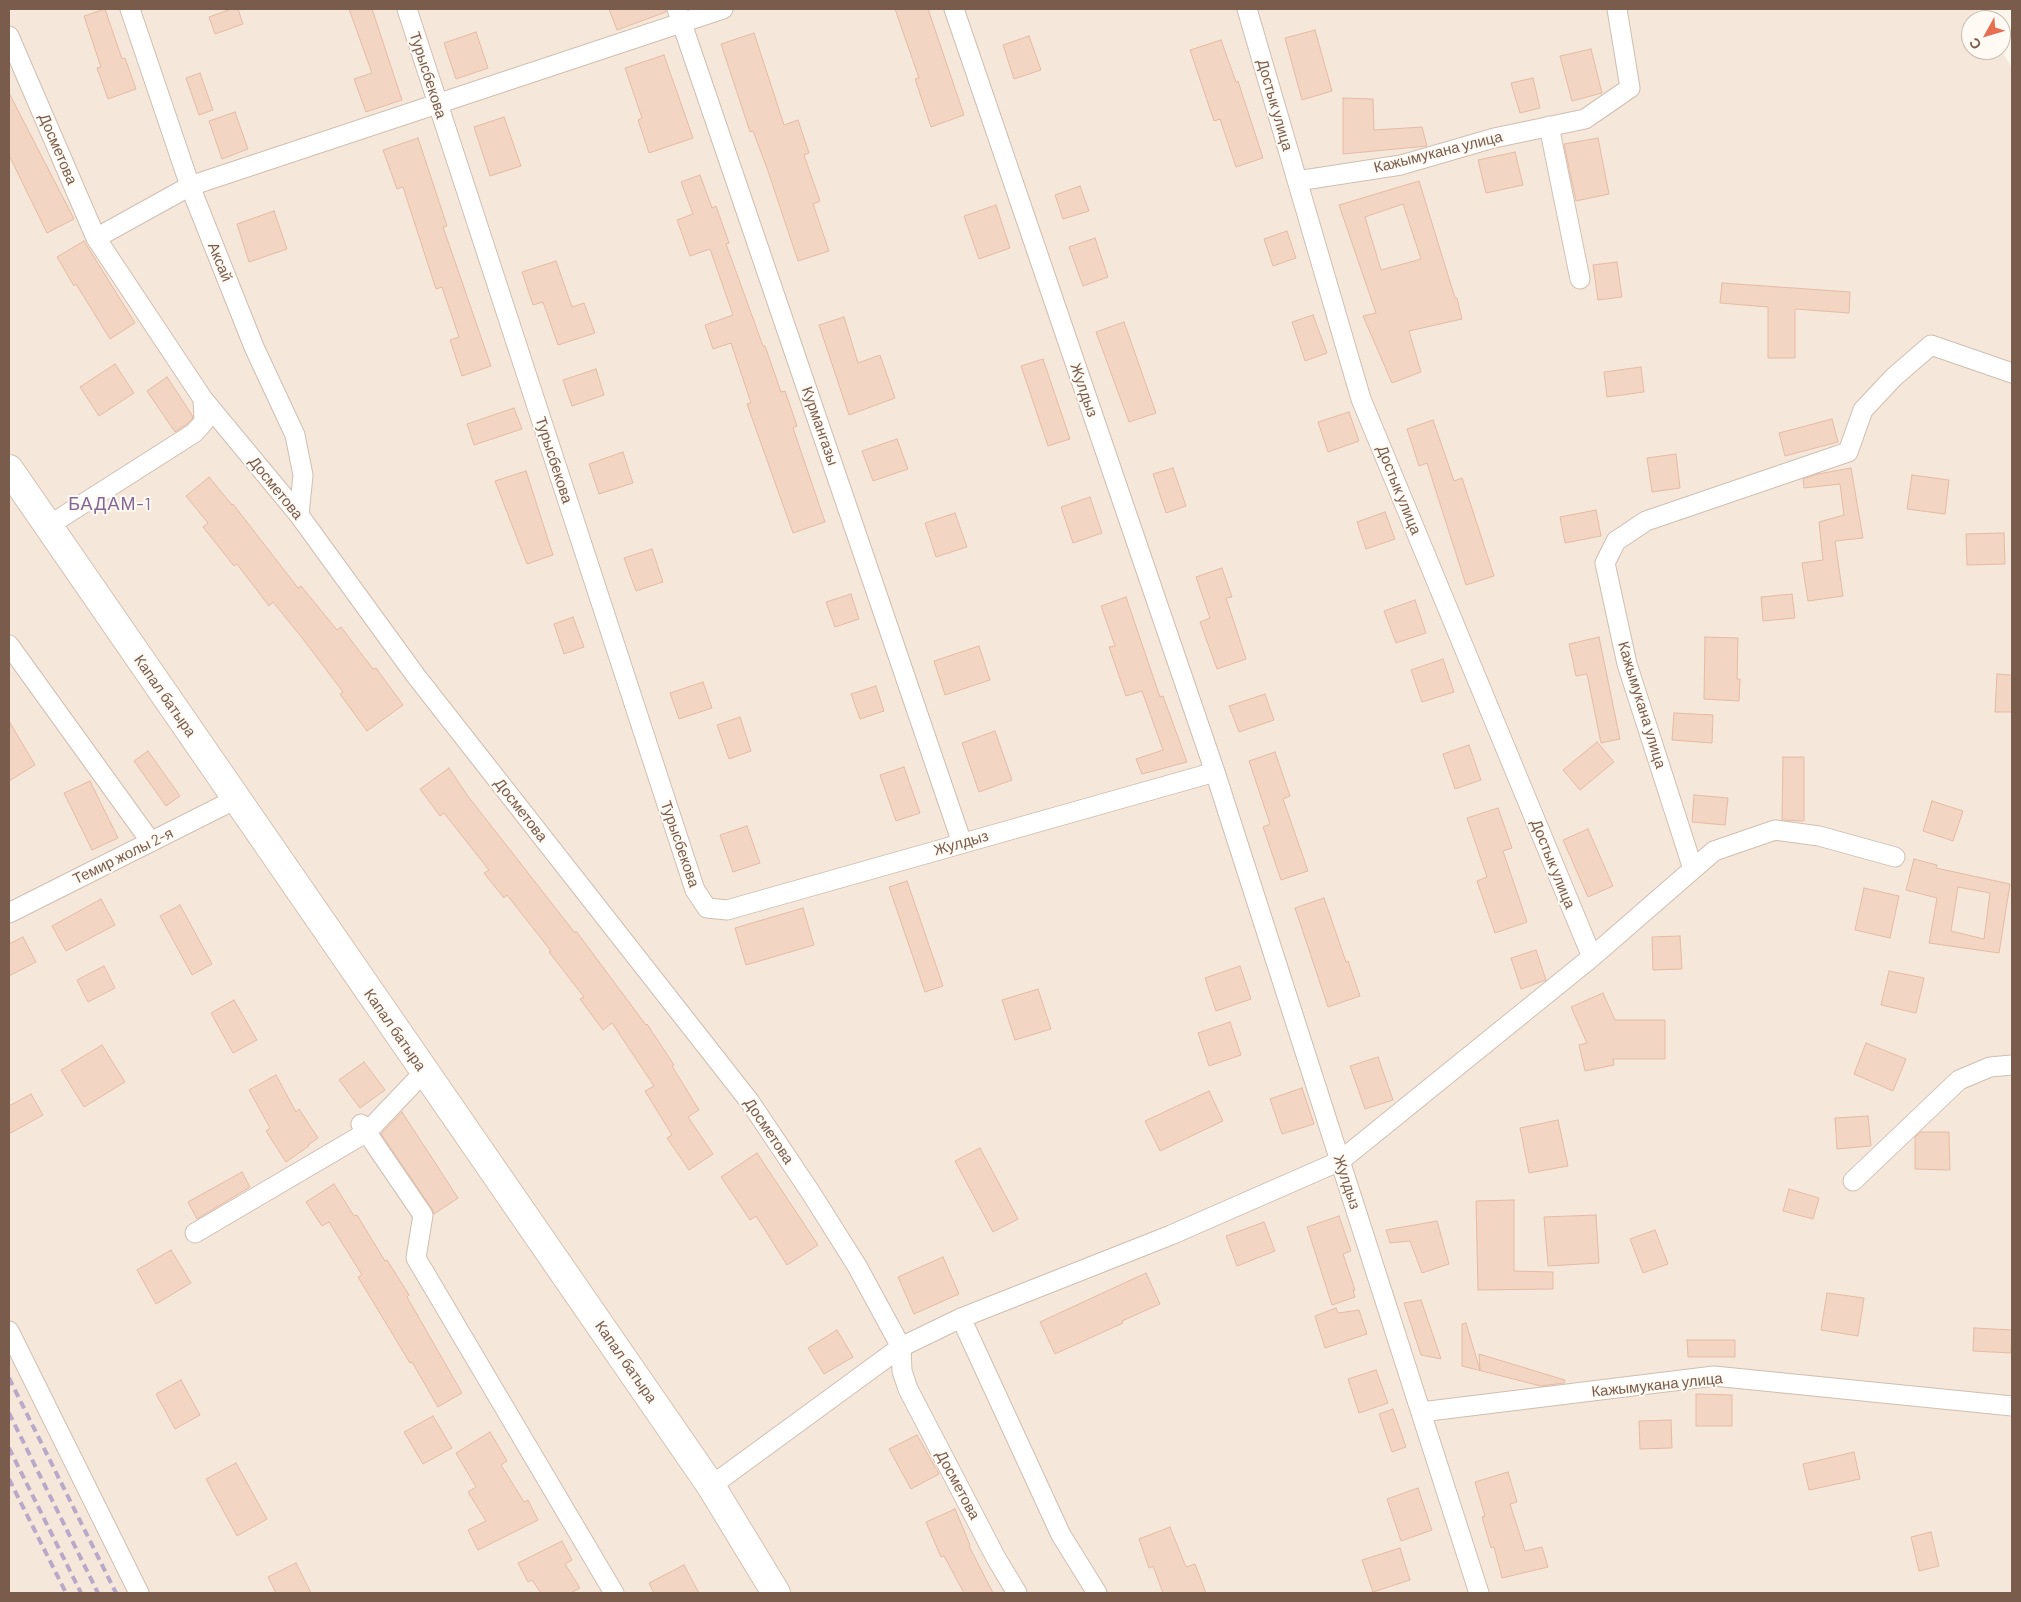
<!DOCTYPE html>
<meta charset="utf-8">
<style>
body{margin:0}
#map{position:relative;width:2021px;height:1602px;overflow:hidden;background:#fdf6ec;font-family:Barlow,sans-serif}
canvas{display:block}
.frame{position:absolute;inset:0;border:10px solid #7a5c4d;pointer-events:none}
.north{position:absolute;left:1961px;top:10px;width:50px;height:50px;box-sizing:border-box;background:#fffaf3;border:1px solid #cabbb1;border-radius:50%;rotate:231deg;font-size:14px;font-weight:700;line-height:20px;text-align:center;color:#7a5c4d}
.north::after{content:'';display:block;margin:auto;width:18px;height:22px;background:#e76f51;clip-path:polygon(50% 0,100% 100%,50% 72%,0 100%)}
</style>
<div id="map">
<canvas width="2021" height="1602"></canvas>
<div class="frame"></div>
<div class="north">С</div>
</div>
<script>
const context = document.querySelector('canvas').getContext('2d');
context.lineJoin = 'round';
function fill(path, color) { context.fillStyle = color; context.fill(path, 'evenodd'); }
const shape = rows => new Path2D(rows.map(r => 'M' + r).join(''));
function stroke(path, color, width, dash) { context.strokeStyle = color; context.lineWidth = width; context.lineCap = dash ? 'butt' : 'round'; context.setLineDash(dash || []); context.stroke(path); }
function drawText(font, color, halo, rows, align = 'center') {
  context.font = font + ' Barlow,sans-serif'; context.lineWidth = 4; context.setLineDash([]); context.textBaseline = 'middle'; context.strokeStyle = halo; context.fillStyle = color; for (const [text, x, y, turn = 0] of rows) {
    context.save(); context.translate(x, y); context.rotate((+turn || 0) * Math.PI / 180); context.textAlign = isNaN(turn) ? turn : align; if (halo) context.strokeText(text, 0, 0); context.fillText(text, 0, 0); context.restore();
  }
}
fill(shape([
 [9,9,1977,9,1983,20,1971,20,1971,50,2001,50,2012,68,2012,1593,9,1593]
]), '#f5e8da');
const building = shape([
 [105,9,122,59,125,58,136,89,108,99,97,68,101,67,84,16,105,9],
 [231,9,238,9,243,24,215,34,209,17,231,9],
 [349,9,372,9,402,100,366,112,354,79,372,73,349,9],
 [609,9,666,9,666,12,617,30,609,9],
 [895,9,928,9,964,115,931,127,915,79,919,78,895,9],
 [1315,30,1332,91,1302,100,1285,38,1315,30],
 [476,32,488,68,456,79,444,43,476,32],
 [754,33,784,125,798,120,809,153,804,155,820,201,813,204,829,251,798,261,767,168,753,131,750,132,721,44,754,33],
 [1029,36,1041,70,1014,79,1003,45,1029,36],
 [1221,40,1236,82,1238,81,1263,158,1236,167,1220,119,1214,121,1190,50,1221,40],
 [1591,49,1602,93,1572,101,1560,56,1591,49],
 [664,55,693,138,649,153,638,120,642,118,625,68,664,55],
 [200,73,213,110,199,115,186,78,200,73],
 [1533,78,1540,108,1520,113,1511,83,1533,78],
 [9,93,74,219,47,233,9,155,9,93],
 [1343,98,1373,99,1374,130,1422,127,1427,146,1343,154,1343,98],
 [235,112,248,149,222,159,209,121,235,112],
 [504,117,521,166,490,176,474,127,504,117],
 [418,138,447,226,443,227,491,366,462,376,450,340,459,337,442,287,436,289,403,187,397,189,383,150,418,138],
 [1598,138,1609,194,1576,201,1564,144,1598,138],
 [1515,152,1523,185,1486,193,1478,160,1515,152],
 [700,175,712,208,716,206,729,243,726,244,763,346,765,346,781,392,785,391,797,426,793,428,825,522,793,533,747,404,751,403,731,343,713,349,705,325,733,315,710,249,690,256,677,220,693,214,681,182,700,175],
 [1419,181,1455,298,1457,298,1462,319,1409,331,1421,372,1392,383,1363,316,1376,313,1339,205,1419,181],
 [1403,204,1421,259,1381,270,1365,217,1403,204],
 [1080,186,1089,211,1063,219,1055,195,1080,186],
 [996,205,1010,248,979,259,964,216,996,205],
 [274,211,287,249,249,262,237,224,274,211],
 [1287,231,1296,258,1273,266,1264,239,1287,231],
 [1095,238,1108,277,1083,286,1069,247,1095,238],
 [84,241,135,323,110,339,76,284,74,286,57,257,84,241],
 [556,261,572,307,584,303,595,333,558,345,543,302,533,305,522,272,556,261],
 [1617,262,1622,297,1598,300,1593,265,1617,262],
 [1722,283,1850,292,1849,313,1795,309,1795,358,1768,358,1768,307,1720,303,1722,283],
 [1313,315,1327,353,1305,361,1292,322,1313,315],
 [844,317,858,363,880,355,895,398,849,415,819,325,844,317],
 [1124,322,1156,413,1129,422,1096,332,1124,322],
 [1043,359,1070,439,1048,446,1021,366,1043,359],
 [115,364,134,393,99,416,80,387,115,364],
 [1641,367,1644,392,1607,397,1604,372,1641,367],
 [596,369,604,395,572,406,563,380,596,369],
 [167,377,192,415,193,418,187,424,175,432,147,391,167,377],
 [514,408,522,429,474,445,467,424,514,408],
 [1349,412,1359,441,1328,452,1318,422,1349,412],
 [1832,419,1838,442,1785,456,1779,433,1832,419],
 [1433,420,1454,481,1462,478,1494,576,1466,585,1427,463,1419,466,1407,429,1433,420],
 [897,439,908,469,873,481,862,451,897,439],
 [623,452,633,483,599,494,589,464,623,452],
 [1676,454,1680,488,1652,492,1647,458,1676,454],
 [1173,468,1186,506,1166,513,1153,474,1173,468],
 [1851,468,1863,538,1835,541,1843,596,1808,601,1802,563,1823,560,1819,522,1844,515,1840,484,1804,488,1803,479,1818,474,1851,468],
 [526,471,553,555,527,564,495,481,526,471],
 [1912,475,1949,480,1945,514,1907,509,1912,475],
 [209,477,232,505,233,504,298,588,301,586,337,630,341,627,373,669,376,668,403,705,367,731,340,694,343,692,303,639,273,602,269,606,237,564,234,566,203,527,208,523,186,496,209,477],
 [1090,497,1102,533,1073,543,1061,507,1090,497],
 [1596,510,1601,536,1565,543,1560,517,1596,510],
 [1385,512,1395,539,1366,549,1357,522,1385,512],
 [955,513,967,547,936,557,925,523,955,513],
 [2004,533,2005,564,1967,565,1966,534,2004,533],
 [652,549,663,582,636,591,624,558,652,549],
 [1222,568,1232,597,1226,598,1246,659,1217,669,1200,622,1210,618,1196,577,1222,568],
 [851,594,859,619,835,627,826,602,851,594],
 [1792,594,1795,618,1763,621,1761,597,1792,594],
 [1126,597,1160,697,1163,696,1187,762,1142,774,1136,759,1163,750,1142,691,1126,696,1109,647,1115,646,1101,606,1126,597],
 [1415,600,1426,633,1396,643,1384,611,1415,600],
 [573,617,584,647,564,654,554,624,573,617],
 [1599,637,1620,739,1601,743,1587,674,1576,676,1569,644,1599,637],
 [1705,637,1738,638,1737,679,1740,679,1739,701,1704,699,1705,637],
 [979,646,990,680,945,695,934,661,979,646],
 [1443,659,1454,692,1422,702,1411,670,1443,659],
 [1997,674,2012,675,2012,712,1995,712,1997,674],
 [703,682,712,708,679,719,670,693,703,682],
 [876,686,884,711,860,719,851,694,876,686],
 [1265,694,1274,720,1239,732,1229,706,1265,694],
 [1674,713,1713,715,1712,743,1672,740,1674,713],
 [740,717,751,751,729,759,717,725,740,717],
 [9,721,35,765,9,781,9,721],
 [995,731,1012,780,979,792,962,743,995,731],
 [1597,742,1614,762,1580,790,1563,770,1597,742],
 [1469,745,1481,780,1455,789,1443,754,1469,745],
 [148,751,180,796,166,806,134,761,148,751],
 [1275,752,1290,796,1283,799,1308,871,1281,880,1263,827,1270,824,1249,761,1275,752],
 [1783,757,1804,757,1804,821,1782,820,1783,757],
 [904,767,920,813,896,821,880,775,904,767],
 [449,768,467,795,575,933,576,931,646,1025,647,1024,674,1065,672,1066,699,1110,688,1117,713,1154,689,1170,667,1138,672,1135,645,1091,654,1086,612,1023,603,1030,580,999,584,997,549,952,551,951,507,895,504,898,484,873,489,870,444,813,440,816,420,789,449,768],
 [90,781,118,838,92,850,64,793,90,781],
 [1694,795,1728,798,1725,825,1692,822,1694,795],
 [1932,801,1963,811,1953,841,1923,831,1932,801],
 [1498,808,1512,848,1503,851,1527,922,1495,933,1477,881,1487,877,1467,818,1498,808],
 [747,826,760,863,733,872,720,835,747,826],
 [1588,829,1613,886,1588,897,1563,840,1588,829],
 [1914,859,1937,865,1936,868,2010,884,1999,953,1929,943,1937,898,1906,890,1914,859],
 [1958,887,1990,893,1984,939,1951,931,1958,887],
 [907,881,943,986,925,992,889,887,907,881],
 [1864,888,1899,896,1890,938,1855,930,1864,888],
 [1324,898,1346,962,1348,961,1360,996,1328,1007,1295,908,1324,898],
 [101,899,115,925,66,951,52,926,101,899],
 [180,905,212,964,192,975,160,916,180,905],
 [803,908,814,945,746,965,735,928,803,908],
 [1680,936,1682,969,1653,970,1652,937,1680,936],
 [23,937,36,962,9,976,9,944,23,937],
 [1536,950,1546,980,1521,989,1511,958,1536,950],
 [104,966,115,988,88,1002,77,980,104,966],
 [1240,966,1251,999,1216,1011,1205,978,1240,966],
 [1889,971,1924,978,1916,1013,1881,1005,1889,971],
 [1038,989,1051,1029,1015,1040,1002,1000,1038,989],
 [1603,993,1615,1020,1665,1020,1665,1059,1613,1059,1614,1065,1585,1071,1579,1045,1587,1043,1571,1007,1603,993],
 [234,1000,257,1040,233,1053,211,1013,234,1000],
 [1230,1022,1241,1055,1209,1066,1198,1033,1230,1022],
 [1866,1043,1906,1059,1893,1091,1854,1074,1866,1043],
 [102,1045,125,1082,84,1107,61,1070,102,1045],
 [1378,1057,1393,1100,1365,1109,1350,1066,1378,1057],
 [364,1062,385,1090,360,1108,339,1080,364,1062],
 [276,1075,296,1112,299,1109,318,1138,308,1145,309,1146,286,1162,266,1131,270,1128,249,1090,276,1075],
 [1302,1088,1314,1124,1282,1134,1270,1099,1302,1088],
 [1209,1091,1223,1121,1160,1151,1145,1121,1209,1091],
 [31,1094,43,1115,9,1134,9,1106,31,1094],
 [402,1112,458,1198,434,1214,432,1209,381,1134,402,1112],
 [1868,1116,1871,1146,1837,1149,1835,1118,1868,1116],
 [1558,1120,1568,1166,1529,1173,1520,1128,1558,1120],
 [1921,1132,1949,1132,1950,1170,1915,1169,1915,1137,1921,1132],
 [980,1148,1018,1219,993,1232,955,1161,980,1148],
 [757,1153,818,1245,787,1265,756,1216,750,1220,721,1177,757,1153],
 [242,1172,250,1187,197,1219,188,1202,242,1172],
 [334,1184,354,1216,357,1215,385,1261,387,1260,409,1295,407,1297,462,1393,438,1407,412,1362,410,1363,358,1277,362,1275,329,1222,322,1226,306,1202,334,1184],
 [1789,1189,1819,1198,1813,1219,1783,1211,1789,1189],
 [1514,1200,1514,1271,1553,1272,1553,1289,1478,1290,1476,1201,1514,1200],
 [1596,1215,1599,1263,1548,1266,1544,1217,1596,1215],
 [1339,1216,1351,1251,1343,1254,1355,1290,1353,1290,1355,1297,1332,1305,1307,1227,1339,1216],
 [1437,1221,1449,1264,1422,1273,1410,1241,1390,1243,1386,1230,1437,1221],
 [1264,1222,1275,1251,1237,1266,1226,1236,1264,1222],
 [1655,1230,1668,1264,1643,1273,1630,1239,1655,1230],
 [171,1250,191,1283,156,1304,137,1270,171,1250],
 [943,1257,959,1294,914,1314,898,1277,943,1257],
 [1146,1273,1160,1304,1122,1321,1123,1323,1055,1354,1040,1322,1146,1273],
 [1827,1293,1864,1298,1858,1336,1821,1330,1827,1293],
 [1421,1300,1441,1359,1421,1355,1404,1303,1421,1300],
 [1336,1308,1338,1313,1359,1310,1367,1334,1325,1348,1315,1316,1336,1308],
 [1466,1323,1480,1370,1479,1354,1565,1380,1564,1383,1541,1386,1462,1366,1462,1324,1466,1323],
 [1974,1328,2012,1330,2011,1353,1973,1351,1974,1328],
 [837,1330,853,1357,824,1374,808,1348,837,1330],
 [1687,1340,1735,1340,1735,1357,1688,1357,1687,1340],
 [1376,1370,1388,1403,1359,1413,1348,1379,1376,1370],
 [181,1380,200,1415,175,1429,156,1394,181,1380],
 [1696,1394,1732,1395,1732,1426,1696,1426,1696,1394],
 [1393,1409,1406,1447,1392,1452,1379,1414,1393,1409],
 [433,1416,452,1448,423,1464,404,1432,433,1416],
 [1671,1420,1672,1448,1640,1449,1639,1421,1671,1420],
 [490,1432,507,1461,501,1465,524,1502,528,1500,538,1520,478,1550,468,1530,486,1521,468,1492,476,1487,456,1453,490,1432],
 [917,1435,939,1474,911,1489,889,1449,917,1435],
 [1854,1452,1860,1479,1809,1490,1803,1464,1854,1452],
 [236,1463,267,1519,237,1536,206,1479,236,1463],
 [1508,1472,1517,1502,1510,1504,1525,1551,1542,1547,1548,1567,1502,1578,1494,1547,1491,1548,1482,1517,1485,1516,1475,1482,1508,1472],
 [1418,1488,1432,1530,1401,1541,1387,1499,1418,1488],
 [955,1509,970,1545,969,1546,993,1593,964,1593,944,1556,941,1557,926,1522,955,1509],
 [1170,1527,1186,1567,1195,1564,1206,1593,1163,1593,1153,1566,1149,1568,1139,1539,1170,1527],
 [1931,1532,1939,1566,1919,1571,1911,1537,1931,1532],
 [562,1541,572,1560,565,1564,580,1588,571,1593,541,1593,532,1580,528,1582,518,1563,562,1541],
 [1400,1548,1410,1580,1373,1592,1362,1560,1400,1548],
 [296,1563,311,1593,276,1593,268,1577,296,1563],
 [684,1565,699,1593,654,1593,649,1583,684,1565]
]);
fill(building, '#f3d5c3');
stroke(building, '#e6bba3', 1);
const street = shape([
 [130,9,190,186,254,347,295,435,303,475,299,515],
 [407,9,695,890,707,908,727,910,1215,772],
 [677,9,962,843],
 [954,9,1215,772,1479,1593],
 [1247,9,1361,399,1592,957],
 [9,36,96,238,203,399,299,515,416,676,750,1102,811,1193,857,1266,901,1347,902,1371,908,1389,996,1558,1017,1593],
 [1549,126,1580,279],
 [1297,181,1401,165,1494,138,1585,119,1630,88,1617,9],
 [96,238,190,186,723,9],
 [48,526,194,433,204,422,203,399],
 [9,645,151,842],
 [1693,869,1627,664,1605,563,1616,541,1646,521,1848,452,1863,410,1894,377,1931,345,2012,373],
 [9,913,236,799],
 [361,1124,423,1215,416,1258,614,1593],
 [1853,1181,1959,1080,1990,1067,2012,1065],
 [195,1233,367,1132,424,1072],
 [961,1318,1061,1535,1097,1593],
 [9,1331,139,1593],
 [1421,1412,1714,1376,2012,1406],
 [711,1486,901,1347,961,1318,1171,1235,1340,1161,1592,957,1714,851,1775,830,1819,836,1895,857]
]);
const secondary = shape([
 [9,469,711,1486,776,1593]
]);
stroke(street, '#d1beb0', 21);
stroke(secondary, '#d6c0b0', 30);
stroke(street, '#fff', 19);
stroke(secondary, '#fff', 28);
stroke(shape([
 [9,1378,116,1593],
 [9,1413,98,1593],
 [9,1448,81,1593],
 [9,1479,66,1593]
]), '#b9a8c9', 4, [8, 5]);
drawText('15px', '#7a5c4d', '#fffaf3', [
 ["Турысбекова",428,75,72],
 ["Достык улица",1275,105,74],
 ["Досметова",58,149,67],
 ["Кажымукана улица",1438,152,-14],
 ["Аксай",220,262,68],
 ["Жулдыз",1084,390,71],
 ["Курмангазы",820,426,71],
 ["Турысбекова",554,460,72],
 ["Досметова",276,488,51],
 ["Достык улица",1399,490,68],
 ["Капал батыра",165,696,55],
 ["Кажымукана улица",1642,705,73],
 ["Досметова",521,810,52],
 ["Жулдыз",961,843,-16],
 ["Турысбекова",680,844,71],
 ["Темир жолы 2-я",123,856,-26],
 ["Достык улица",1553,864,68],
 ["Капал батыра",395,1030,55],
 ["Досметова",769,1131,56],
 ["Жулдыз",1347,1182,72],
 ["Капал батыра",626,1362,55],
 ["Кажымукана улица",1657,1385,-6],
 ["Досметова",958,1485,62]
]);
context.letterSpacing = '1px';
drawText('18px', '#846695', '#fffaf3', [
 ["БАДАМ-1",110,504]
]);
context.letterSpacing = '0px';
</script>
